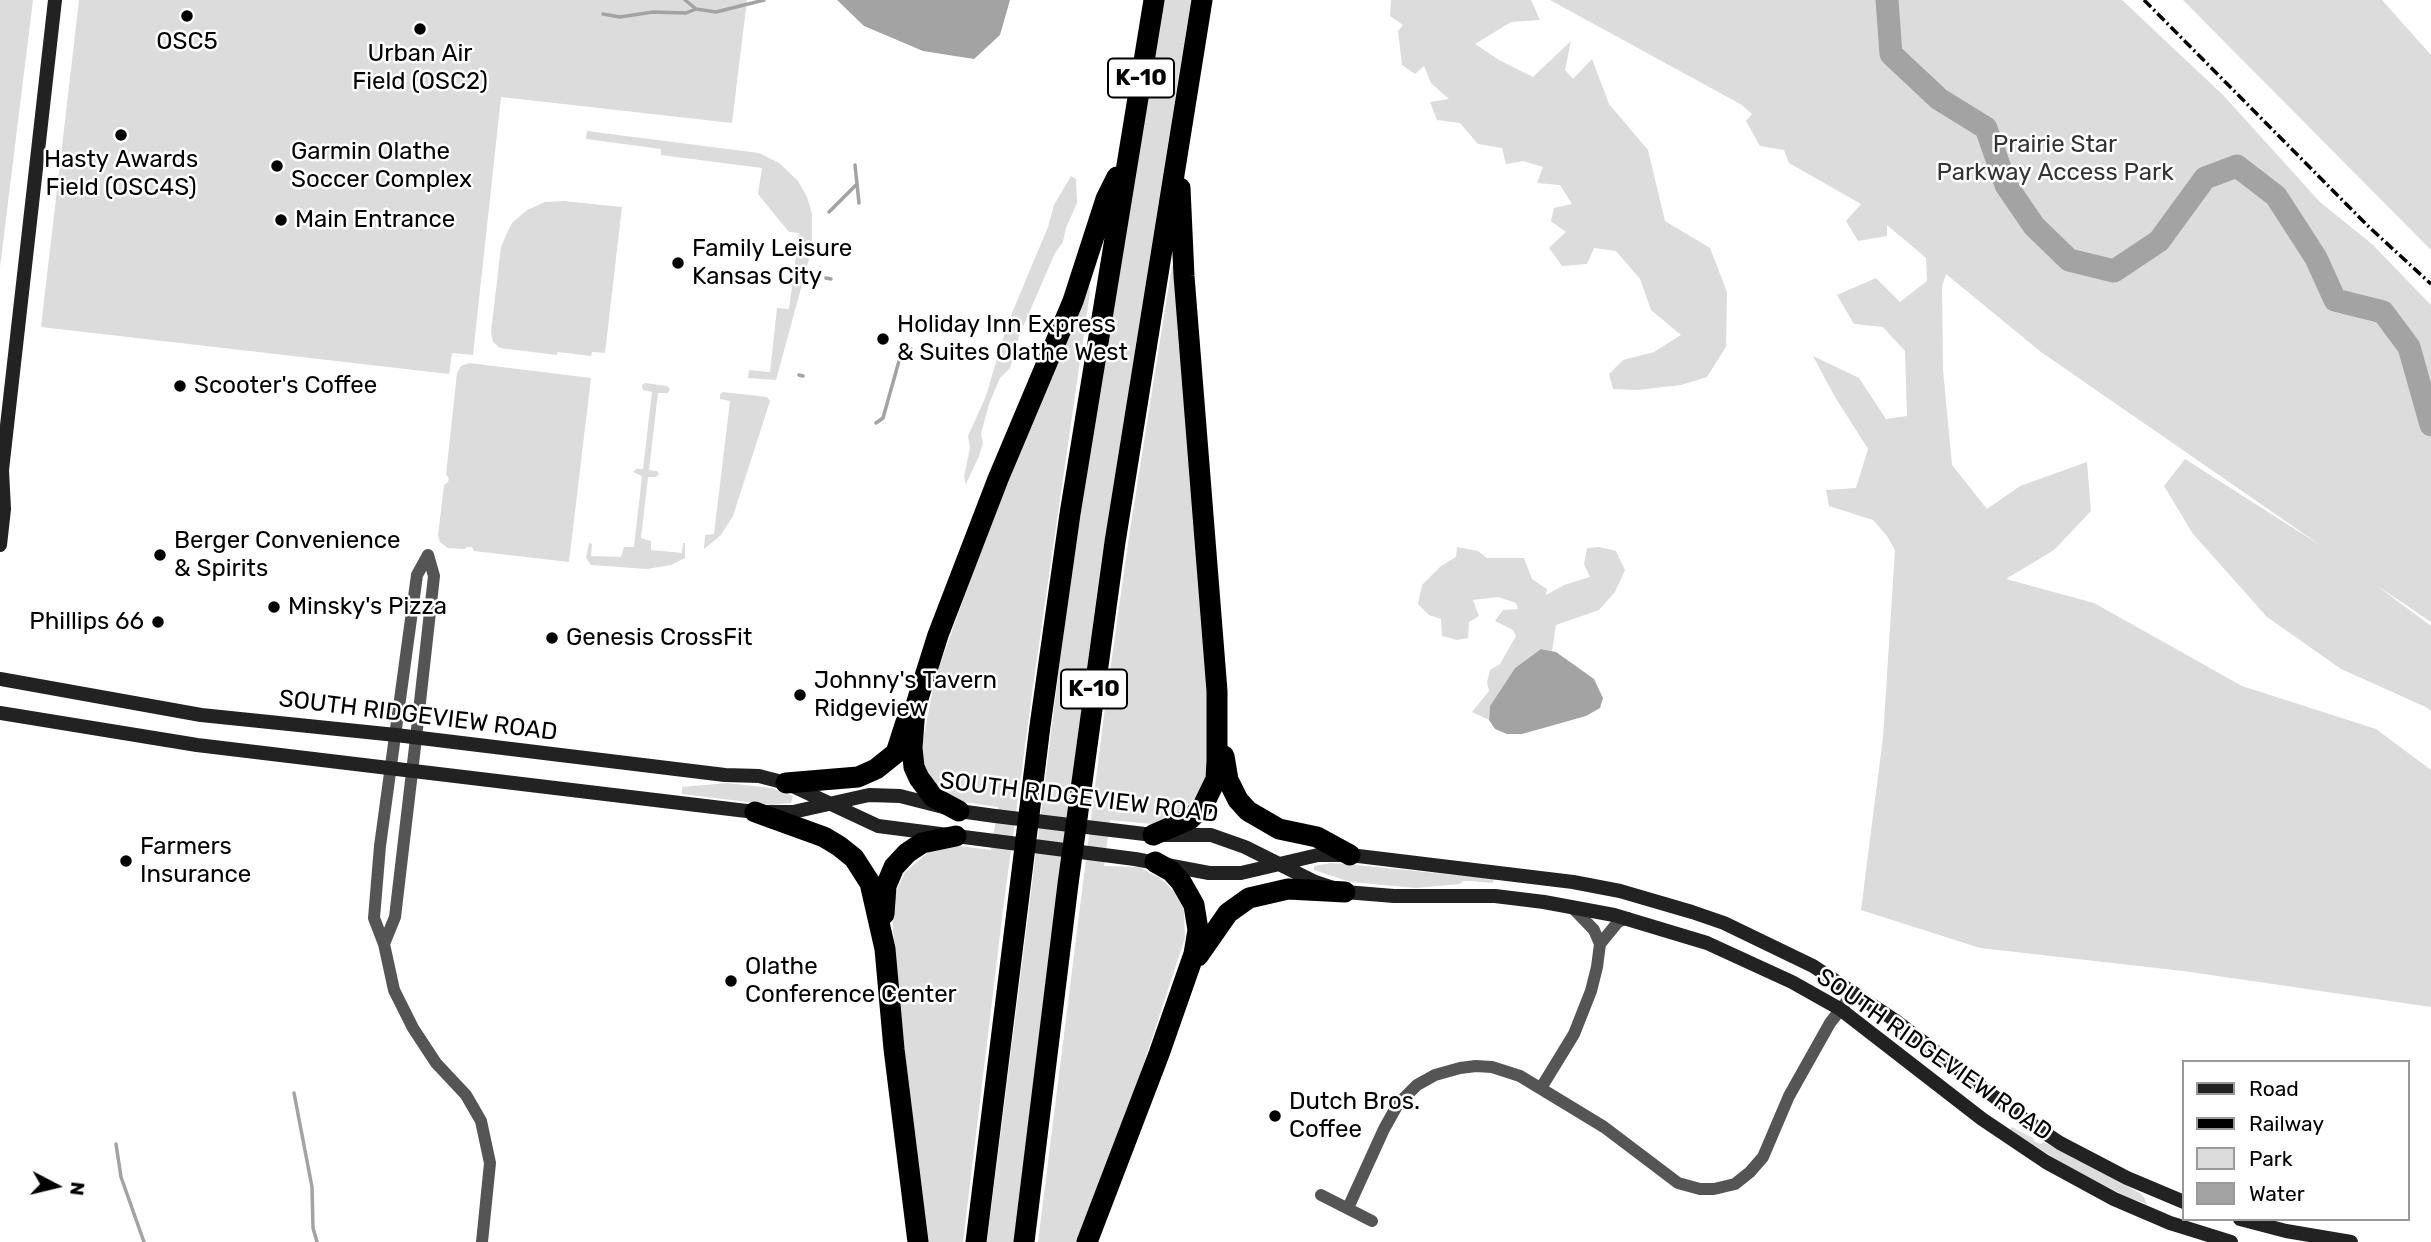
<!DOCTYPE html>
<style>
body{margin:0}
#map{position:relative;width:2431px;height:1242px;overflow:hidden;background:#fff;font-family:Rubik,sans-serif}
canvas{display:block}
.legend{position:absolute;left:2182px;top:1060px;width:228px;height:161px;box-sizing:border-box;background:#fff;border:2px solid #999;margin:0;padding:9px 12px;list-style:none;font-size:21px;color:#000}
.legend li{display:flex;align-items:center;gap:14px;height:35px}
.legend b{width:35px;border:2px solid #999}
.north{position:absolute;left:21px;top:1151px;width:70px;height:70px;-webkit-text-stroke:5px #fff;paint-order:stroke;rotate:97deg;font-size:19px;font-weight:700;line-height:28px;text-align:center;color:#000}
.north::after{content:'';display:block;margin:auto;width:24px;height:32px;background:#000;clip-path:polygon(50% 0,100% 100%,50% 72%,0 100%)}
</style>
<div id="map">
<canvas width="2431" height="1242"></canvas>
<ul class="legend">
<li><b style="height:9px;background:#222"></b>Road</li>
<li><b style="height:9px;background:#000"></b>Railway</li>
<li><b style="height:19px;background:#dcdcdc"></b>Park</li>
<li><b style="height:19px;background:#a3a3a3"></b>Water</li>
</ul>
<div class="north">N</div>
</div>
<script>
const context = document.querySelector('canvas').getContext('2d');
context.lineJoin = 'round';
function fill(path, color) { context.fillStyle = color; context.fill(path, 'evenodd'); }
const shape = rows => new Path2D(rows.map(r => 'M' + r).join(''));
function stroke(path, color, width, dash) { context.strokeStyle = color; context.lineWidth = width; context.lineCap = dash ? 'butt' : 'round'; context.setLineDash(dash || []); context.stroke(path); }
function drawText(font, color, halo, rows, align = 'center') {
  context.font = font + ' Rubik,sans-serif'; context.lineWidth = 5; context.setLineDash([]); context.textBaseline = 'middle'; context.strokeStyle = halo; context.fillStyle = color; for (const [text, x, y, turn = 0] of rows) {
    context.save(); context.translate(x, y); context.rotate((+turn || 0) * Math.PI / 180); context.textAlign = isNaN(turn) ? turn : align; if (halo) context.strokeText(text, 0, 0); context.fillText(text, 0, 0); context.restore();
  }
}
fill(shape([
 [0,0,33,0,0,267],
 [79,0,747,0,732,123,501,97,473,355,452,353,449,374,41,327],
 [1164,0,1191,0,1101,564,1052,929,1014,1242,987,1242,1068,598,1095,420],
 [1391,0,1531,0,1540,20,1511,22,1475,44,1499,60,1533,77,1571,41,1565,70,1573,79,1592,59,1609,104,1648,150,1665,221,1710,248,1727,292,1726,347,1707,377,1681,385,1638,390,1613,389,1609,374,1623,360,1654,352,1681,335,1651,310,1640,279,1616,251,1594,248,1587,264,1562,266,1549,248,1566,232,1551,221,1554,208,1572,204,1560,185,1537,183,1543,167,1523,161,1506,164,1502,148,1478,144,1460,123,1437,120,1430,102,1449,99,1431,83,1424,66,1415,74,1402,65,1398,31,1403,25,1390,16],
 [1550,0,2122,0,2223,95,2320,202,2372,244,2431,305,2431,622,2376,585,2431,626,2431,712,2428,708,2341,669,2267,617,2193,534,2164,486,2185,459,2323,547,2041,352,1946,274,1942,286,1943,370,1952,465,1987,509,2020,486,2087,462,2091,511,2054,550,2006,579,2094,603,2242,686,2376,729,2431,770,2431,1007,2183,971,1980,948,1861,910,1883,737,1895,550,1887,536,1873,520,1829,506,1826,490,1856,488,1868,449,1835,397,1813,356,1859,378,1886,419,1907,416,1905,351,1883,327,1854,324,1837,295,1876,278,1900,302,1927,281,1926,258,1887,225,1887,236,1858,241,1846,221,1861,204,1789,163,1784,150,1760,146,1746,121,1752,114,1742,105],
 [2183,0,2382,0,2431,55,2431,250],
 [587,131,759,153,779,163,798,181,807,197,812,214,812,248,776,380,748,378,749,370,770,372,777,308,789,309,799,233,789,232,758,194,762,168,661,155,661,149,586,139],
 [1071,176,1076,179,1077,203,1066,228,1063,242,1055,253,1019,336,1010,368,1000,378,989,404,981,434,983,443,979,456,966,484,964,477,970,448,968,436,986,396,1007,325,1048,227,1054,205],
 [564,201,622,207,605,353,592,352,591,356,558,352,557,355,500,348,493,342,491,332,501,247,507,233,512,223,527,210,545,202],
 [1172,265,1179,266,1210,688,1207,771,1202,787,1193,801,1168,820,1152,824,1110,820,1104,866,1139,867,1161,879,1173,890,1184,910,1185,938,1111,1163,1080,1242,1038,1242,1105,707,1129,536],
 [1089,284,1090,292,1034,679,1003,910,963,1242,924,1242,900,1027,892,915,893,898,905,872,929,852,960,846,991,850,998,807,964,802,940,790,924,766,922,754,923,740,935,679,1020,440],
 [469,363,591,378,569,562,474,551,472,547,467,547,464,549,448,548,440,542,438,536,444,485,448,482,449,478,446,475,457,373,461,366],
 [645,383,667,386,670,389,668,393,658,393,649,470,657,471,659,474,656,477,648,477,641,538,651,541,651,550,682,553,683,543,685,543,685,558,671,565,647,569,591,565,586,558,589,543,592,544,591,556,621,557,624,547,634,547,642,476,633,472,636,469,643,469,652,392,643,390,642,385],
 [723,392,767,397,770,401,733,516,721,535,704,549,705,535,714,534,730,401,720,399,720,394],
 [1457,547,1478,551,1487,558,1524,558,1532,579,1547,589,1546,595,1564,585,1590,577,1584,564,1587,548,1599,547,1616,551,1625,570,1615,592,1599,610,1556,625,1552,651,1541,649,1515,668,1490,706,1489,720,1472,712,1489,691,1487,682,1490,670,1500,664,1516,636,1513,630,1495,621,1503,610,1518,609,1516,603,1498,597,1473,600,1479,616,1469,622,1468,638,1457,640,1442,636,1441,619,1429,615,1418,604,1422,585,1441,566,1456,557],
 [727,783,771,788,793,796,791,803,772,805,682,794,682,787],
 [1331,863,1347,864,1494,879,1493,883,1469,881,1463,881,1460,884,1416,888,1350,882,1314,870,1314,866],
 [2012,1127,2033,1138,2035,1142,2041,1144,2044,1142,2138,1192,2144,1197,2147,1204,2127,1197,2065,1165,2010,1130]
]), '#dcdcdc');
fill(shape([
 [837,0,1010,0,1000,35,974,59,923,51,864,26],
 [1541,649,1556,652,1594,679,1603,698,1600,708,1586,716,1522,734,1507,734,1495,729,1489,720,1490,706,1515,668]
]), '#a3a3a3');
stroke(shape([
 [685,0,696,9],
 [603,14,620,17,653,12,686,13,696,9,716,12,764,0],
 [855,165,859,203],
 [829,212,856,185],
 [826,278,831,279],
 [799,375,803,376],
 [876,423,883,418,899,361,911,349],
 [294,1093,312,1187,313,1228,317,1242],
 [116,1144,121,1177,144,1242]
]), '#a3a3a3', 3.5);
stroke(shape([
 [1887,0,1891,54,1939,99,1986,128,2006,185,2034,226,2069,260,2114,271,2159,241,2205,178,2237,166,2276,196,2316,258,2335,300,2383,312,2409,347,2431,425]
]), '#a3a3a3', 23);
stroke(shape([
 [428,555,417,575,380,846,374,918,384,944,394,990,413,1028,436,1063,466,1095,481,1121,490,1163,482,1242],
 [384,944,395,917,416,738,434,576,428,555],
 [1600,944,1618,922,1628,918],
 [1541,1088,1574,1034,1591,991,1597,967,1600,944,1594,930,1571,906],
 [1321,1195,1372,1221],
 [1348,1208,1384,1129,1398,1104,1417,1085,1435,1075,1460,1068,1476,1066,1492,1067,1520,1076,1604,1127,1678,1183,1700,1189,1714,1189,1735,1184,1750,1172,1763,1157,1789,1096,1830,1023,1854,992]
]), '#555', 12);
stroke(shape([
 [0,545,4,509,2,470,55,0],
 [0,679,201,715,396,735,725,775,759,776,786,783,878,826,1135,859,1209,873,1241,873,1318,855,1350,855,1573,882,1620,891,1692,912,1724,923,1813,966,1896,1021,2018,1115,2060,1143,2127,1178,2184,1202],
 [0,713,197,745,755,812,793,812,869,795,900,796,959,811,995,816,1153,835,1211,835,1245,847,1315,882,1345,892,1394,896,1495,896,1544,902,1614,915,1707,943,1792,982,1840,1009,1982,1119,2046,1162,2114,1199,2170,1223,2231,1242],
 [2240,1219,2286,1231,2351,1242]
]), '#222', 14);
stroke(shape([
 [1224,756,1228,780,1238,800,1248,811,1279,829,1317,837,1350,855],
 [786,783,858,777,876,769,896,753,906,722],
 [959,811,933,797,919,778,914,767,912,748,915,708,938,635,998,479,1073,301,1106,199,1117,177],
 [755,812,824,837,839,846,854,858,870,883,885,949,894,1049,918,1242],
 [1153,835,1190,819,1203,806,1216,779,1217,761,1217,691,1184,276,1180,188],
 [884,914,886,886,894,867,907,853,922,843,956,836],
 [1198,956,1228,913,1249,898,1288,889,1345,892],
 [976,1242,1040,726,1070,514,1154,0],
 [1024,1242,1068,884,1115,542,1202,0],
 [1087,1242,1159,1054,1194,954,1198,930,1194,905,1181,882,1171,871,1155,862]
]), '#000', 21);
stroke(shape([
 [2144,0,2369,227,2431,284]
]), '#000', 3.5, [10, 3.5, 2, 3.5]);
for (const [x, y, r, color] of [
 [187,16,7,"#000"],
 [420,29,7,"#000"],
 [121,135,7,"#000"],
 [277,166,7,"#000"],
 [281,220,7,"#000"],
 [678,263,7,"#000"],
 [883,339,7,"#000"],
 [180,386,7,"#000"],
 [160,555,7,"#000"],
 [274,607,7,"#000"],
 [158,622,7,"#000"],
 [552,638,7,"#000"],
 [800,695,7,"#000"],
 [126,861,7,"#000"],
 [731,981,7,"#000"],
 [1275,1116,7,"#000"]
]) { const dot = new Path2D(); dot.arc(x, y, r, 0, 2 * Math.PI); context.fillStyle = color; context.fill(dot); stroke(dot, '#fff', 2.5); }
for (const [x, y, w] of [
 [1141,78,66],
 [1094,689,66]
]) { const box = new Path2D(); box.roundRect(x - w / 2, y - 19.5, w, 39, 5); context.fillStyle = '#fff'; context.fill(box); stroke(box, '#000', 2); }
drawText('bold 23px', '#000', null, [
 ["K-10",1141,78],
 ["K-10",1094,689]
]);
drawText('24px', '#000', '#fff', [
 ["OSC5",187,42,"center"],
 ["Urban Air",420,54,"center"],
 ["Field (OSC2)",420,82,"center"],
 ["Garmin Olathe",291,152],
 ["Soccer Complex",291,180],
 ["Hasty Awards",121,160,"center"],
 ["Field (OSC4S)",121,188,"center"],
 ["Main Entrance",295,220],
 ["Family Leisure",692,249],
 ["Kansas City",692,277],
 ["Holiday Inn Express",897,325],
 ["& Suites Olathe West",897,353],
 ["Scooter's Coffee",194,386],
 ["Berger Convenience",174,541],
 ["& Spirits",174,569],
 ["Minsky's Pizza",288,607],
 ["Phillips 66",144,622,"right"],
 ["Genesis CrossFit",566,638],
 ["Johnny's Tavern",814,681],
 ["Ridgeview",814,709],
 ["Farmers",140,847],
 ["Insurance",140,875],
 ["Olathe",745,967],
 ["Conference Center",745,995],
 ["Dutch Bros.",1289,1102],
 ["Coffee",1289,1130]
], 'left');
drawText('24px', '#333', '#fff', [
 ["Prairie Star",2055,145],
 ["Parkway Access Park",2055,173]
]);
drawText('24px', '#000', '#fff', [
 ["SOUTH RIDGEVIEW ROAD",418,716,7],
 ["SOUTH RIDGEVIEW ROAD",1079,798,7],
 ["SOUTH RIDGEVIEW ROAD",1934,1055,35]
]);
</script>
